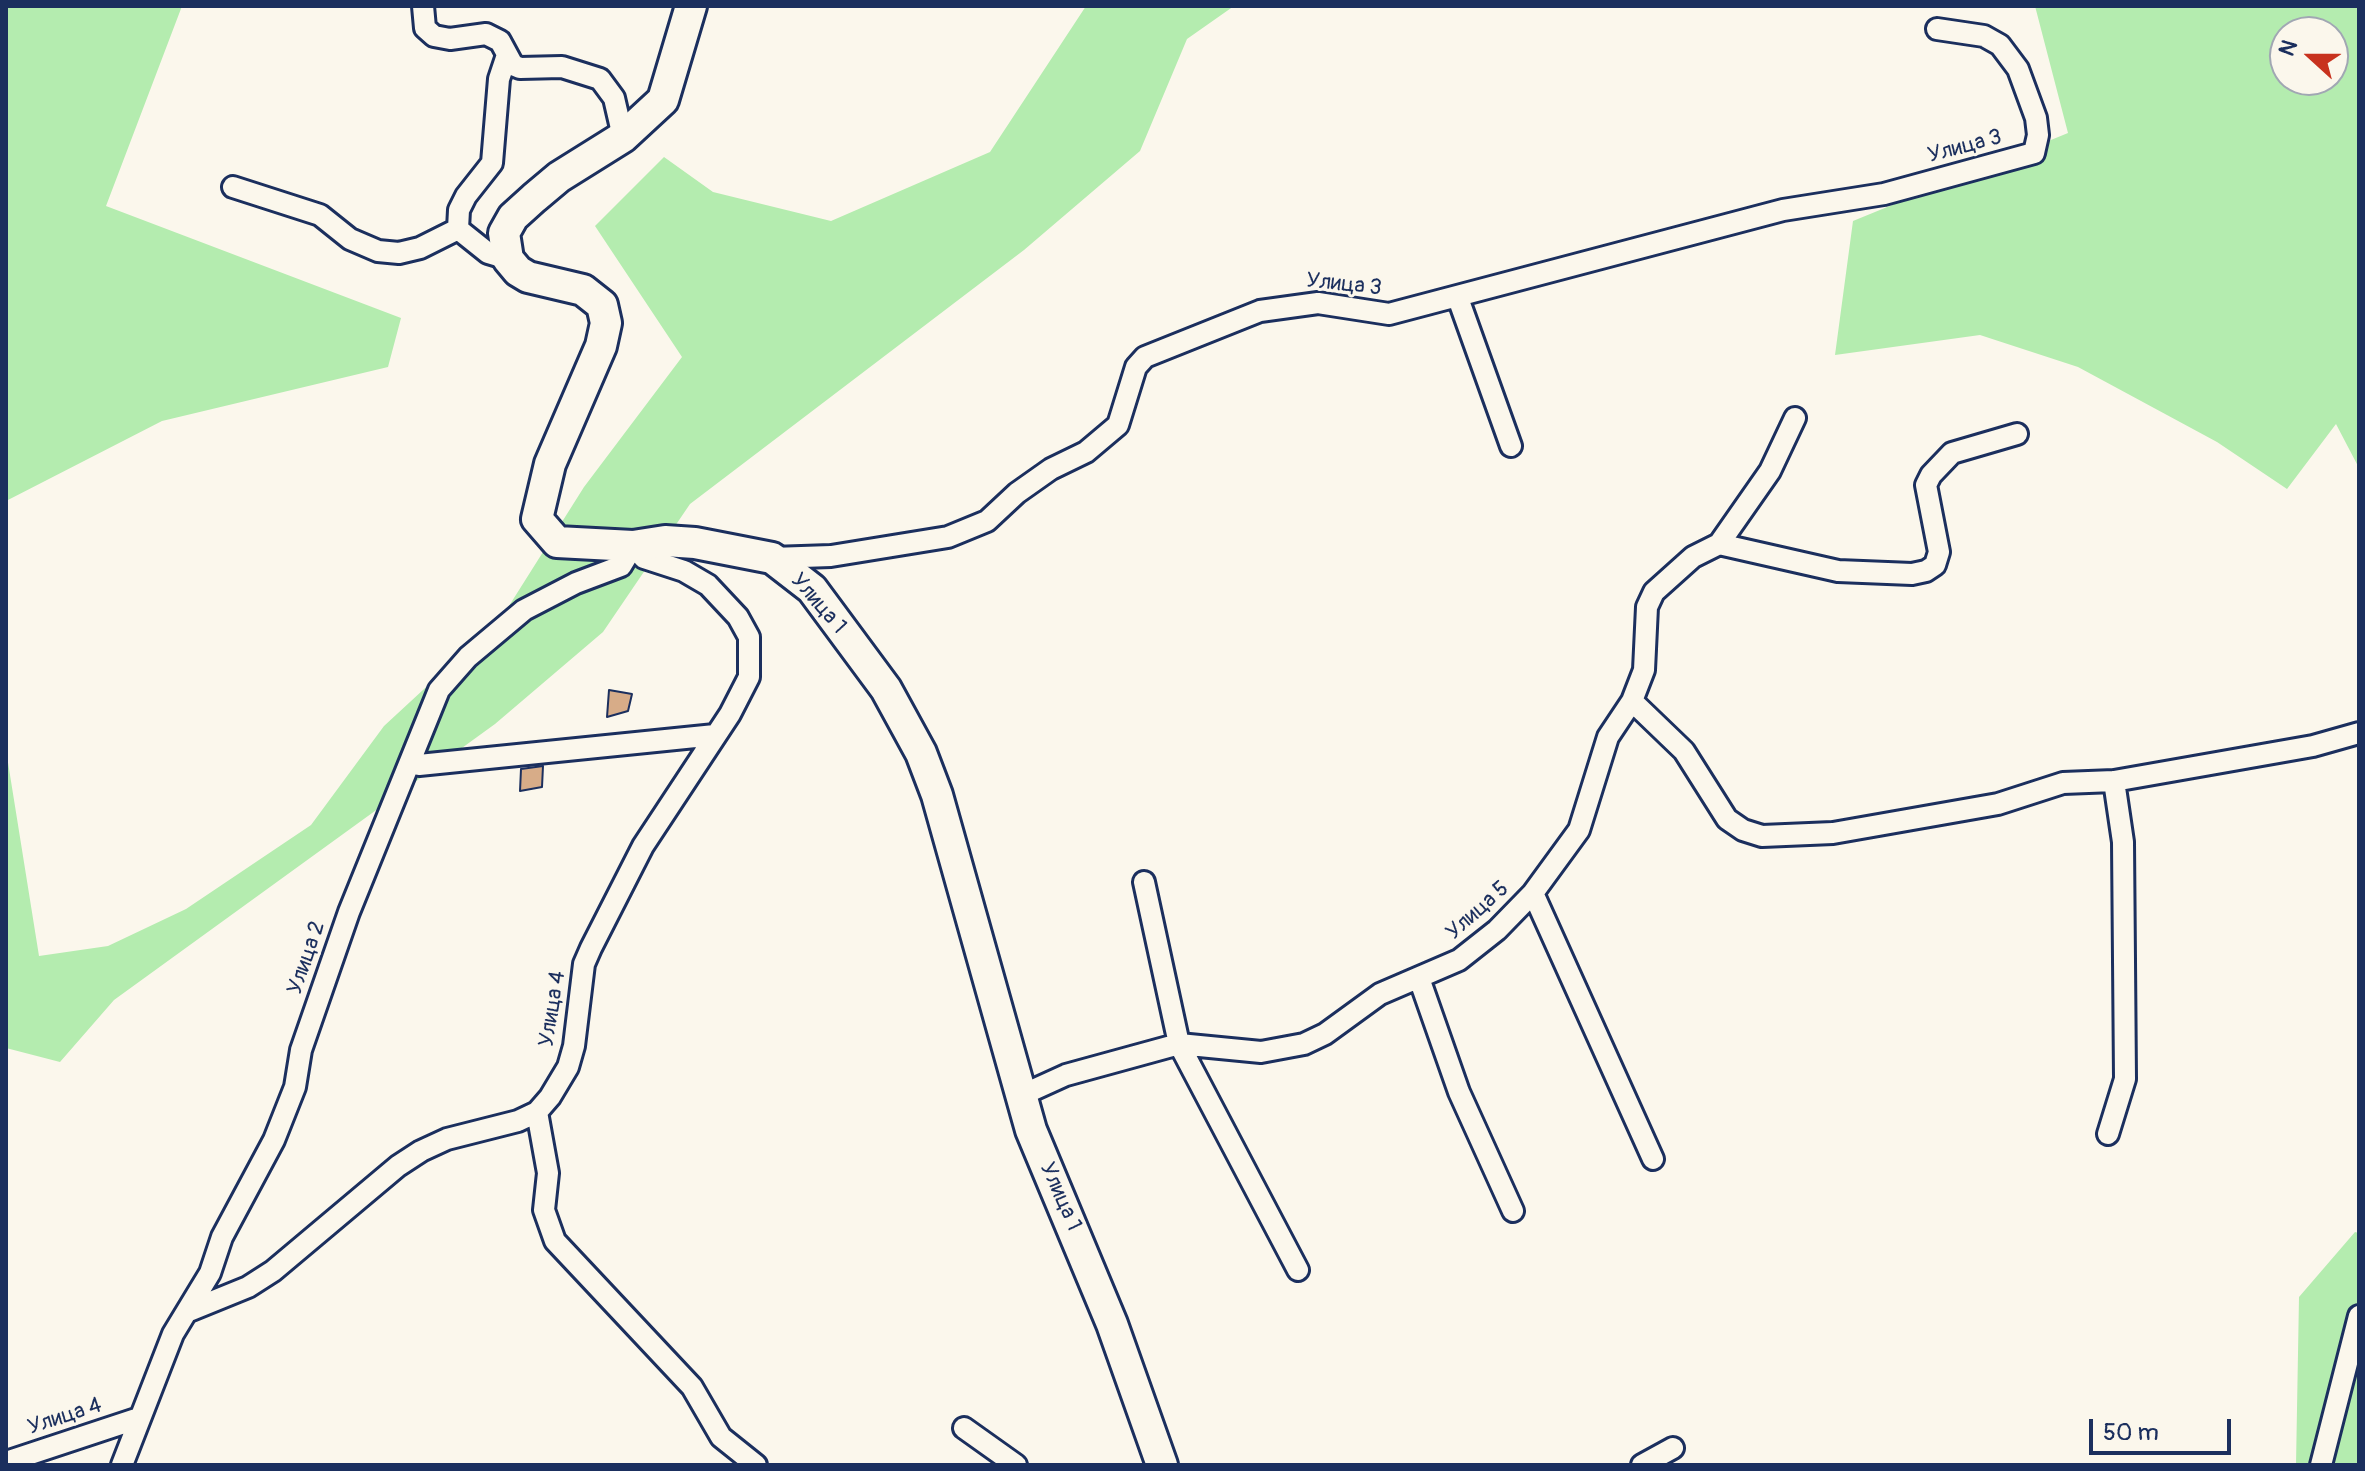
<!DOCTYPE html>
<meta charset="utf-8">
<style>
body{margin:0}
#map{position:relative;width:2365px;height:1471px;overflow:hidden;background:#fbf7ec;font-family:Pangolin,sans-serif}
canvas{display:block}
.frame{position:absolute;inset:0;border:8px solid #1b2f5e;pointer-events:none}
.north{position:absolute;left:2269px;top:16px;width:80px;height:80px;box-sizing:border-box;background:#fbf7ec;border:2px solid #a1a7b3;border-radius:50%;rotate:291deg;font-size:22px;font-weight:700;line-height:32px;text-align:center;color:#1b2f5e}
.north::after{content:'';display:block;margin:auto;width:28px;height:36px;background:#c8321e;clip-path:polygon(50% 0,100% 100%,50% 72%,0 100%)}
.scale{position:absolute;left:2089px;top:1419px;width:142px;height:36px;box-sizing:border-box;border:4px solid #1b2f5e;border-top:0;padding-left:10px;font-size:24px;line-height:28px;white-space:nowrap;color:#1b2f5e;-webkit-text-stroke:6px #fbf7ec;paint-order:stroke}
</style>
<div id="map">
<canvas width="2365" height="1471"></canvas>
<div class="frame"></div>
<div class="north">N</div>
<div class="scale">50 m</div>
</div>
<script>
const context = document.querySelector('canvas').getContext('2d');
context.lineJoin = 'round';
function fill(path, color) { context.fillStyle = color; context.fill(path, 'evenodd'); }
const shape = rows => new Path2D(rows.map(r => 'M' + r).join(''));
function stroke(path, color, width, dash) { context.strokeStyle = color; context.lineWidth = width; context.lineCap = dash ? 'butt' : 'round'; context.setLineDash(dash || []); context.stroke(path); }
function drawText(font, color, halo, rows, align = 'center') {
  context.font = font + ' Pangolin,sans-serif'; context.lineWidth = 6; context.setLineDash([]); context.textBaseline = 'middle'; context.strokeStyle = halo; context.fillStyle = color; for (const [text, x, y, turn = 0] of rows) {
    context.save(); context.translate(x, y); context.rotate((+turn || 0) * Math.PI / 180); context.textAlign = isNaN(turn) ? turn : align; if (halo) context.strokeText(text, 0, 0); context.fillText(text, 0, 0); context.restore();
  }
}
fill(shape([
 [6,6,182,6,106,206,401,318,388,367,162,421,6,501],
 [1086,6,1234,6,1187,39,1140,151,1024,250,690,504,603,632,495,724,114,1000,60,1062,6,1048,6,750,39,956,108,946,186,909,311,825,384,726,502,617,584,487,682,357,595,226,664,157,713,192,831,221,990,152],
 [2035,6,2359,6,2359,468,2336,424,2287,489,2217,442,2078,367,1980,335,1835,355,1853,221,2068,133],
 [2285,32,2333,32,2333,80,2285,80],
 [2355,1232,2359,1233,2359,1465,2296,1465,2299,1297]
]), '#b4ecaf');
const building = shape([
 [609,690,632,694,628,711,607,717,609,690],
 [543,766,542,787,520,791,521,769,543,766]
]);
fill(building, '#d7ac88');
stroke(building, '#1b2f5e', 2);
const minor = shape([
 [423,6,425,28,434,36,450,39,486,34,500,41,513,65,520,68,562,67,600,79,614,98,623,137],
 [233,187,320,215,350,239,378,251,399,253,420,248,458,229,488,253,508,259],
 [458,229,459,210,466,196,492,163,499,79,507,55],
 [1458,298,1511,446],
 [1719,544,1838,571,1912,574,1926,571,1935,565,1939,552,1926,485,1931,475,1952,453,2017,434],
 [772,558,831,556,948,537,987,521,1017,493,1051,469,1086,452,1118,425,1136,367,1145,357,1260,311,1318,303,1389,314,1783,210,1884,194,2034,153,2038,135,2036,118,2018,69,2000,45,1984,36,1937,29],
 [1632,701,1684,751,1727,819,1743,830,1762,836,1833,833,1998,804,2063,783,2114,781,2313,746,2359,733],
 [419,765,715,735],
 [1144,882,1179,1044,1298,1270],
 [1533,893,1653,1159],
 [1419,978,1459,1092,1513,1211],
 [1022,1095,1066,1075,1179,1044,1261,1052,1304,1044,1325,1034,1380,994,1459,960,1497,930,1533,893,1579,830,1608,737,1632,701,1644,670,1647,607,1654,592,1693,557,1719,544,1770,471,1795,418],
 [537,1112,548,1173,544,1210,555,1241,692,1387,721,1437,756,1465],
 [2108,1134,2125,1079,2123,842,2114,781],
 [964,1428,1016,1465],
 [6,1462,139,1418],
 [122,1465,173,1334,210,1273,222,1237,274,1140,295,1087,301,1050,349,912,439,690,468,657,524,610,576,583,621,566,633,546,644,558,684,571,708,585,738,617,749,637,749,677,730,714,643,846,591,948,584,964,574,1046,568,1067,550,1097,537,1112,518,1121,447,1139,421,1151,398,1166,273,1271,248,1287,189,1311],
 [1642,1465,1673,1448],
 [2321,1465,2359,1316]
]);
const secondary = shape([
 [691,6,663,100,623,137,559,177,534,198,513,217,504,233,508,259,518,271,528,277,583,290,602,305,606,323,601,346,550,464,537,519,557,542,633,546,665,541,695,543,772,558,812,589,886,689,921,753,937,795,1031,1130,1112,1324,1162,1465]
]);
stroke(minor, '#1b2f5e', 26);
stroke(secondary, '#1b2f5e', 36);
stroke(minor, '#fbf7ec', 20);
stroke(secondary, '#fbf7ec', 30);
drawText('22px', '#1b2f5e', '#fbf7ec', [
 ["Улица 3",1965,147,-15],
 ["Улица 3",1344,285,6],
 ["Улица 1",818,604,49],
 ["Улица 5",1478,911,-42],
 ["Улица 2",307,958,-71],
 ["Улица 4",553,1009,-81],
 ["Улица 1",1060,1197,66],
 ["Улица 4",65,1417,-18]
]);
</script>
